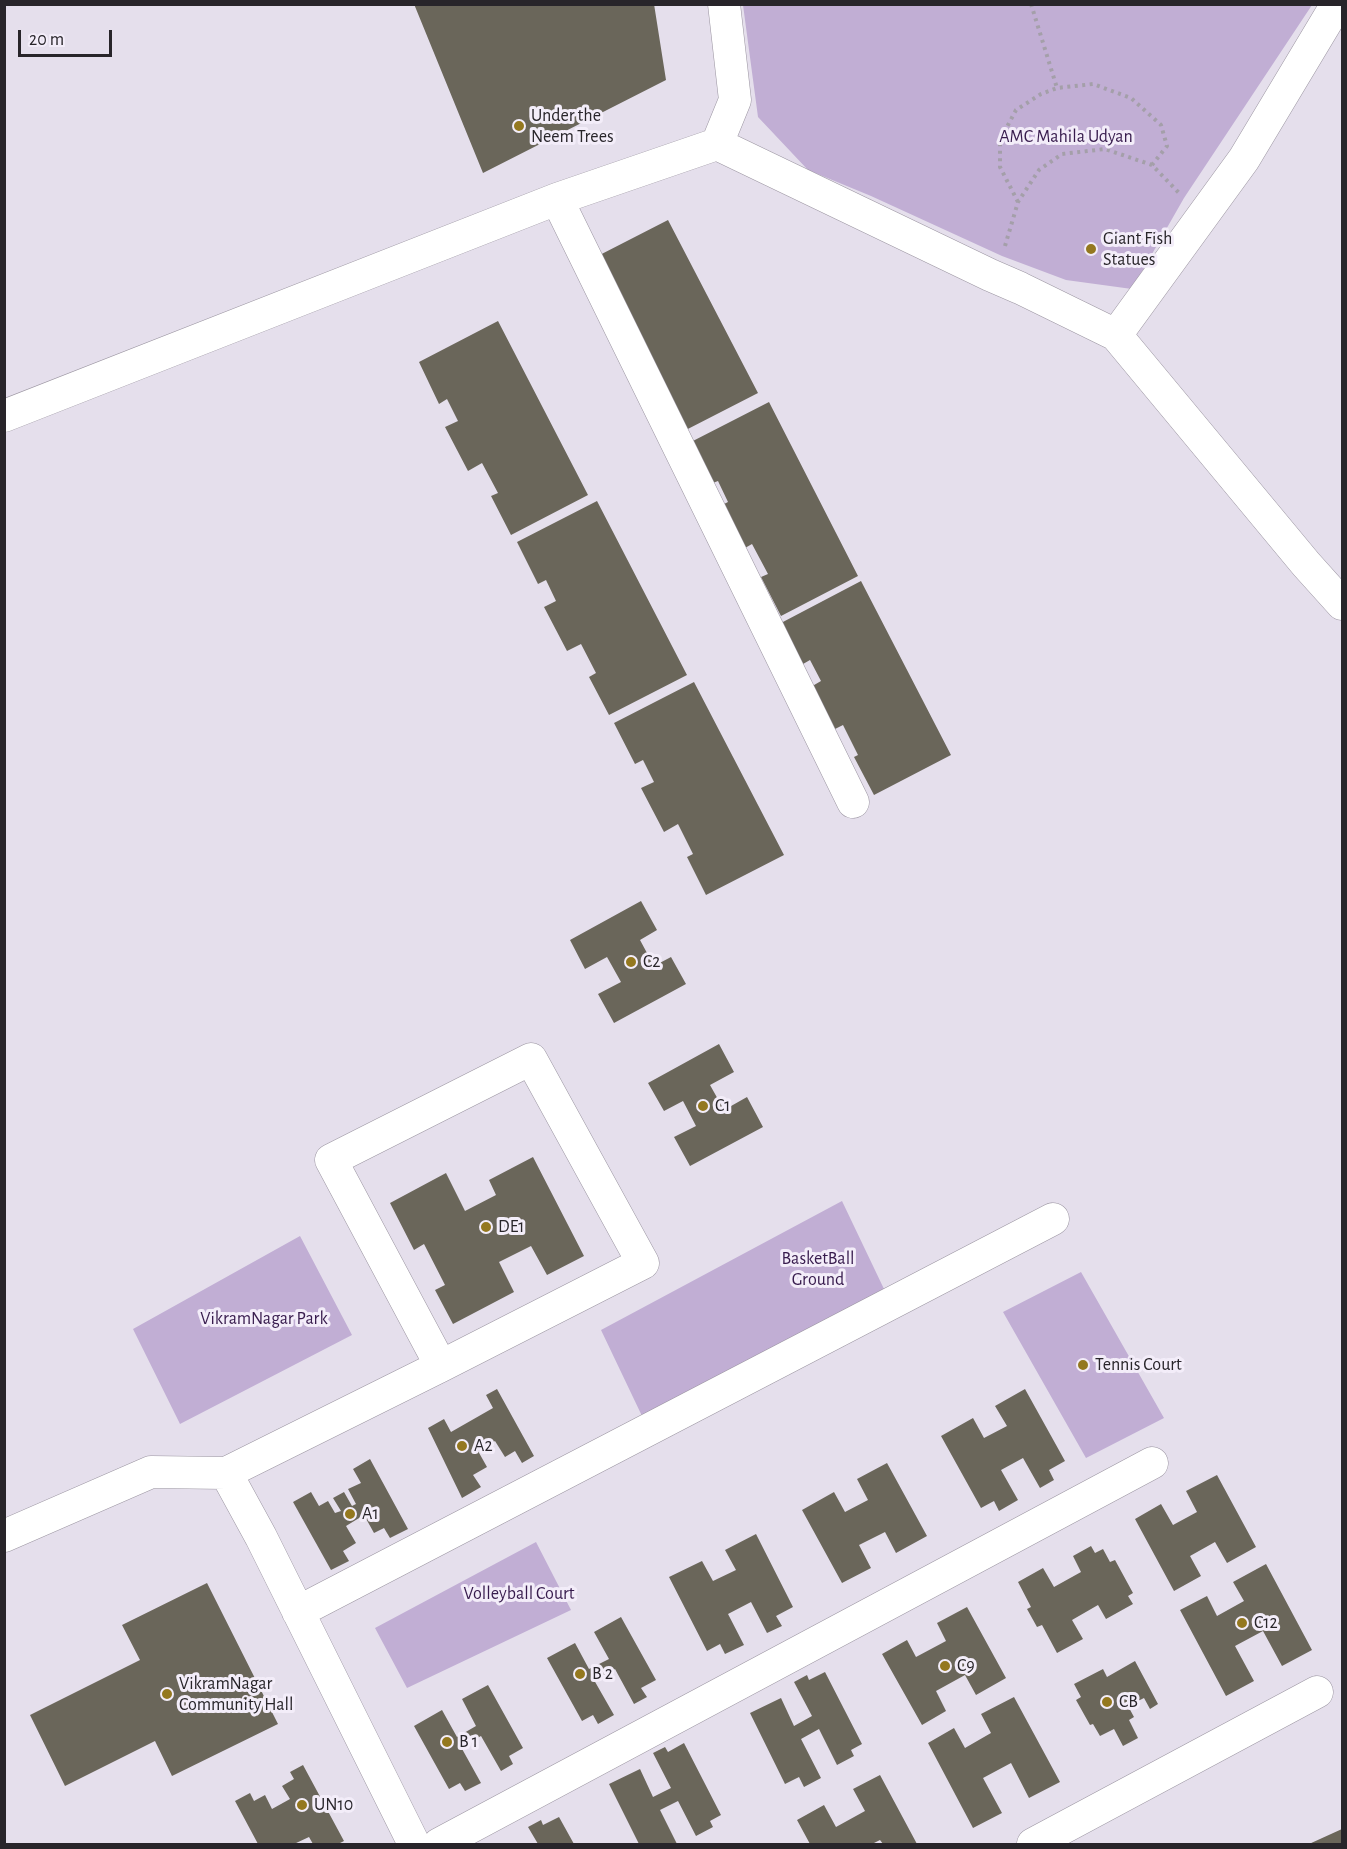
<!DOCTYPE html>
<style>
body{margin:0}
#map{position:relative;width:1347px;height:1849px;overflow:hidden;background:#e5dfec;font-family:"Alegreya Sans",sans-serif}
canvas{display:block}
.frame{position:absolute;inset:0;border:6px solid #28252a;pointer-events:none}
.scale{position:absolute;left:18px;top:30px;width:94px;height:27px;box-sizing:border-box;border:3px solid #28252a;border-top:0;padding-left:8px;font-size:18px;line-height:21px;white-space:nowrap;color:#28252a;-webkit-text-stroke:4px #f3edf9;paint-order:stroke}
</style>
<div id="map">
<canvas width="1347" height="1849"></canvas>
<div class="frame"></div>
<div class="scale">20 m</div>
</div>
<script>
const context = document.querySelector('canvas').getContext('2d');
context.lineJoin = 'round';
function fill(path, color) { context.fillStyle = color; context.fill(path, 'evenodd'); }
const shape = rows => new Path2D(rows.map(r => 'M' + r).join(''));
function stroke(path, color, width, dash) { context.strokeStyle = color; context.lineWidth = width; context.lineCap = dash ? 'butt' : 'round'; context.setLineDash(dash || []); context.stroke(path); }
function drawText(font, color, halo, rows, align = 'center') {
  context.font = font + ' "Alegreya Sans",sans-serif'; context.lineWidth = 6; context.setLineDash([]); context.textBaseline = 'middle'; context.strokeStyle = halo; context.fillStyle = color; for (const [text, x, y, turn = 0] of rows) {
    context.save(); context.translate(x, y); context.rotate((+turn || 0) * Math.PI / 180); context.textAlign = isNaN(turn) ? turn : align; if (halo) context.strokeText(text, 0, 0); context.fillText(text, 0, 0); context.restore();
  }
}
fill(shape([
 [743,5,1312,5,1184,198,1132,289,1066,280,1002,256,871,196,808,170,758,117],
 [842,1201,884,1289,642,1416,601,1330],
 [300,1236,352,1335,180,1424,133,1329],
 [1081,1272,1164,1418,1086,1458,1003,1312],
 [536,1542,571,1610,407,1688,375,1628]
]), '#c1aed4');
fill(shape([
 [414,4,654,4,666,80,483,173],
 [668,220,758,393,680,433,588,261],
 [498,321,588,495,511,535,491,496,498,493,482,463,468,471,445,427,458,421,447,399,439,404,419,362],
 [769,402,858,576,781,616,761,577,768,574,752,544,738,552,716,508,728,502,718,481,710,484,689,443],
 [597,501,687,675,609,715,589,677,596,673,581,644,567,651,544,607,556,601,546,580,538,584,517,542],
 [861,581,951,755,874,795,854,757,858,755,843,725,831,731,809,688,821,681,810,660,803,664,781,623],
 [694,682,784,855,706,895,687,857,693,854,678,824,664,832,641,788,654,782,643,760,635,764,614,723],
 [641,901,657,930,640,940,654,966,671,957,686,984,614,1023,598,994,621,982,607,957,585,969,570,940],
 [719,1044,734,1072,710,1085,724,1110,747,1097,763,1127,690,1166,674,1137,696,1126,683,1101,664,1111,648,1083],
 [533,1157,584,1256,547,1275,531,1246,499,1262,514,1292,453,1324,435,1290,445,1285,424,1244,414,1250,390,1203,446,1173,465,1211,496,1195,489,1180],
 [497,1389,534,1456,522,1463,515,1451,505,1457,495,1441,478,1451,487,1467,473,1475,481,1487,462,1498,428,1428,444,1419,451,1432,493,1408,486,1395],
 [1025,1389,1065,1461,1049,1470,1054,1480,1040,1488,1023,1458,1001,1470,1018,1500,999,1511,994,1501,981,1508,941,1436,973,1418,984,1438,1007,1426,995,1406],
 [370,1459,408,1529,390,1538,384,1528,374,1533,364,1515,346,1526,356,1543,343,1551,349,1561,331,1570,293,1502,311,1492,319,1506,328,1501,335,1513,341,1511,333,1498,344,1492,352,1506,356,1504,348,1489,361,1483,353,1469],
 [887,1463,927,1536,896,1553,885,1532,859,1545,871,1568,842,1583,802,1510,834,1492,845,1512,868,1500,857,1479],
 [1217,1475,1256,1547,1227,1563,1215,1542,1190,1556,1201,1576,1174,1591,1135,1519,1161,1504,1173,1525,1197,1512,1186,1491],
 [756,1534,793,1607,776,1616,782,1626,767,1633,751,1602,728,1614,744,1645,725,1654,720,1644,707,1651,669,1577,702,1561,713,1581,736,1570,725,1550],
 [1091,1546,1095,1553,1103,1549,1110,1562,1115,1560,1133,1593,1128,1596,1133,1604,1106,1619,1098,1605,1072,1620,1083,1639,1057,1653,1042,1625,1037,1627,1027,1609,1031,1607,1018,1582,1043,1568,1054,1587,1081,1572,1073,1556],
 [1266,1564,1312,1650,1282,1666,1263,1631,1235,1646,1254,1681,1226,1696,1180,1610,1207,1596,1217,1616,1244,1601,1233,1582],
 [207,1583,278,1724,172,1776,155,1741,65,1786,30,1715,140,1660,122,1625],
 [967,1607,1006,1678,976,1695,965,1675,936,1691,946,1711,922,1725,882,1654,907,1640,916,1657,946,1641,937,1623],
 [621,1617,656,1680,641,1688,647,1697,634,1704,615,1669,594,1680,614,1715,598,1724,593,1715,582,1721,547,1658,575,1643,589,1669,609,1659,594,1632],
 [1135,1661,1158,1704,1150,1709,1144,1698,1128,1706,1134,1717,1129,1720,1138,1738,1123,1746,1114,1729,1100,1736,1093,1724,1090,1725,1076,1700,1081,1697,1074,1684,1103,1669,1107,1677],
 [825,1672,862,1744,851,1750,854,1756,837,1765,819,1729,801,1739,821,1778,804,1787,799,1777,785,1784,750,1713,781,1698,794,1726,812,1716,794,1682,807,1675,809,1680],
 [488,1685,523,1748,509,1756,513,1764,501,1771,481,1736,461,1747,481,1783,465,1791,460,1783,449,1789,414,1726,442,1710,457,1737,476,1726,462,1699],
 [1014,1697,1060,1782,1029,1798,1011,1763,983,1778,1002,1813,973,1828,928,1743,954,1728,965,1748,991,1733,981,1714],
 [684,1743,721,1815,710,1821,713,1827,696,1836,678,1801,660,1810,677,1844,639,1844,609,1784,640,1769,653,1797,671,1788,653,1753,665,1747,668,1752],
 [303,1765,344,1841,338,1844,313,1844,309,1837,294,1844,258,1844,235,1801,250,1793,254,1801,265,1795,272,1809,290,1799,282,1786,294,1779,290,1772],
 [880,1775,917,1844,883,1844,880,1840,872,1844,810,1844,797,1820,824,1805,836,1827,865,1811,853,1789],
 [559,1817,574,1844,538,1844,528,1827,541,1820,543,1825],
 [1342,1829,1342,1844,1309,1844]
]), '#6a665a');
const street = shape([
 [717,144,735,100,724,4],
 [557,199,853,802],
 [1116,335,1244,159,1337,4],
 [4,416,557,199,717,144,990,275,1020,288,1116,335,1306,564,1342,604],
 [4,1536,151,1472,226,1473],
 [298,1612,1053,1219],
 [414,1844,261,1537,226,1473,441,1366,643,1263,531,1059,331,1160,441,1366],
 [439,1844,1152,1463],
 [1033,1844,1317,1692]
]);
stroke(street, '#9b95a1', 33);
stroke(shape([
 [1031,4,1057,88],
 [1018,202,1000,167,1000,140,1016,110,1041,94,1057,88,1093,84,1131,98,1161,125,1167,146,1152,165],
 [1005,246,1018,202,1039,170,1062,154,1105,149,1152,165,1181,195]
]), '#a49fa9', 4, [3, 4.5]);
stroke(street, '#fff', 32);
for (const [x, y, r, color] of [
 [519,126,6,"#94781f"],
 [1091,249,6,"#94781f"],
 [631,962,6,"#94781f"],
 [703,1106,6,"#94781f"],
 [486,1227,6,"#94781f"],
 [1083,1365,6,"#94781f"],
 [462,1446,6,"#94781f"],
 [350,1514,6,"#94781f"],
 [1242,1623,6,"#94781f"],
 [945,1666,6,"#94781f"],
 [580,1674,6,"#94781f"],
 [167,1694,6,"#94781f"],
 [1107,1702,6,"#94781f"],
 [447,1742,6,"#94781f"],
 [302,1805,6,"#94781f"]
]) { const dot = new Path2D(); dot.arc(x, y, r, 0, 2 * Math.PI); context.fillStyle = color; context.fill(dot); stroke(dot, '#f3edf9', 2); }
drawText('18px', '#28252a', '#f3edf9', [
 ["Under the",531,116],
 ["Neem Trees",531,137],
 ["Giant Fish",1103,239],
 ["Statues",1103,260],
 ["C2",643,962],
 ["C1",715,1106],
 ["DE1",498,1227],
 ["Tennis Court",1095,1365],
 ["A2",474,1446],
 ["A1",362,1514],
 ["C12",1254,1623],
 ["C9",957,1666],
 ["B 2",592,1674],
 ["VikramNagar",179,1684],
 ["Community Hall",179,1705],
 ["CB",1119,1702],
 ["B 1",459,1742],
 ["UN10",314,1805]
], 'left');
drawText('18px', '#371b4d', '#f3edf9', [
 ["AMC Mahila Udyan",1066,137],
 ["BasketBall",818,1259],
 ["Ground",818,1280],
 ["VikramNagar Park",264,1319],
 ["Volleyball Court",519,1594]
]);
</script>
